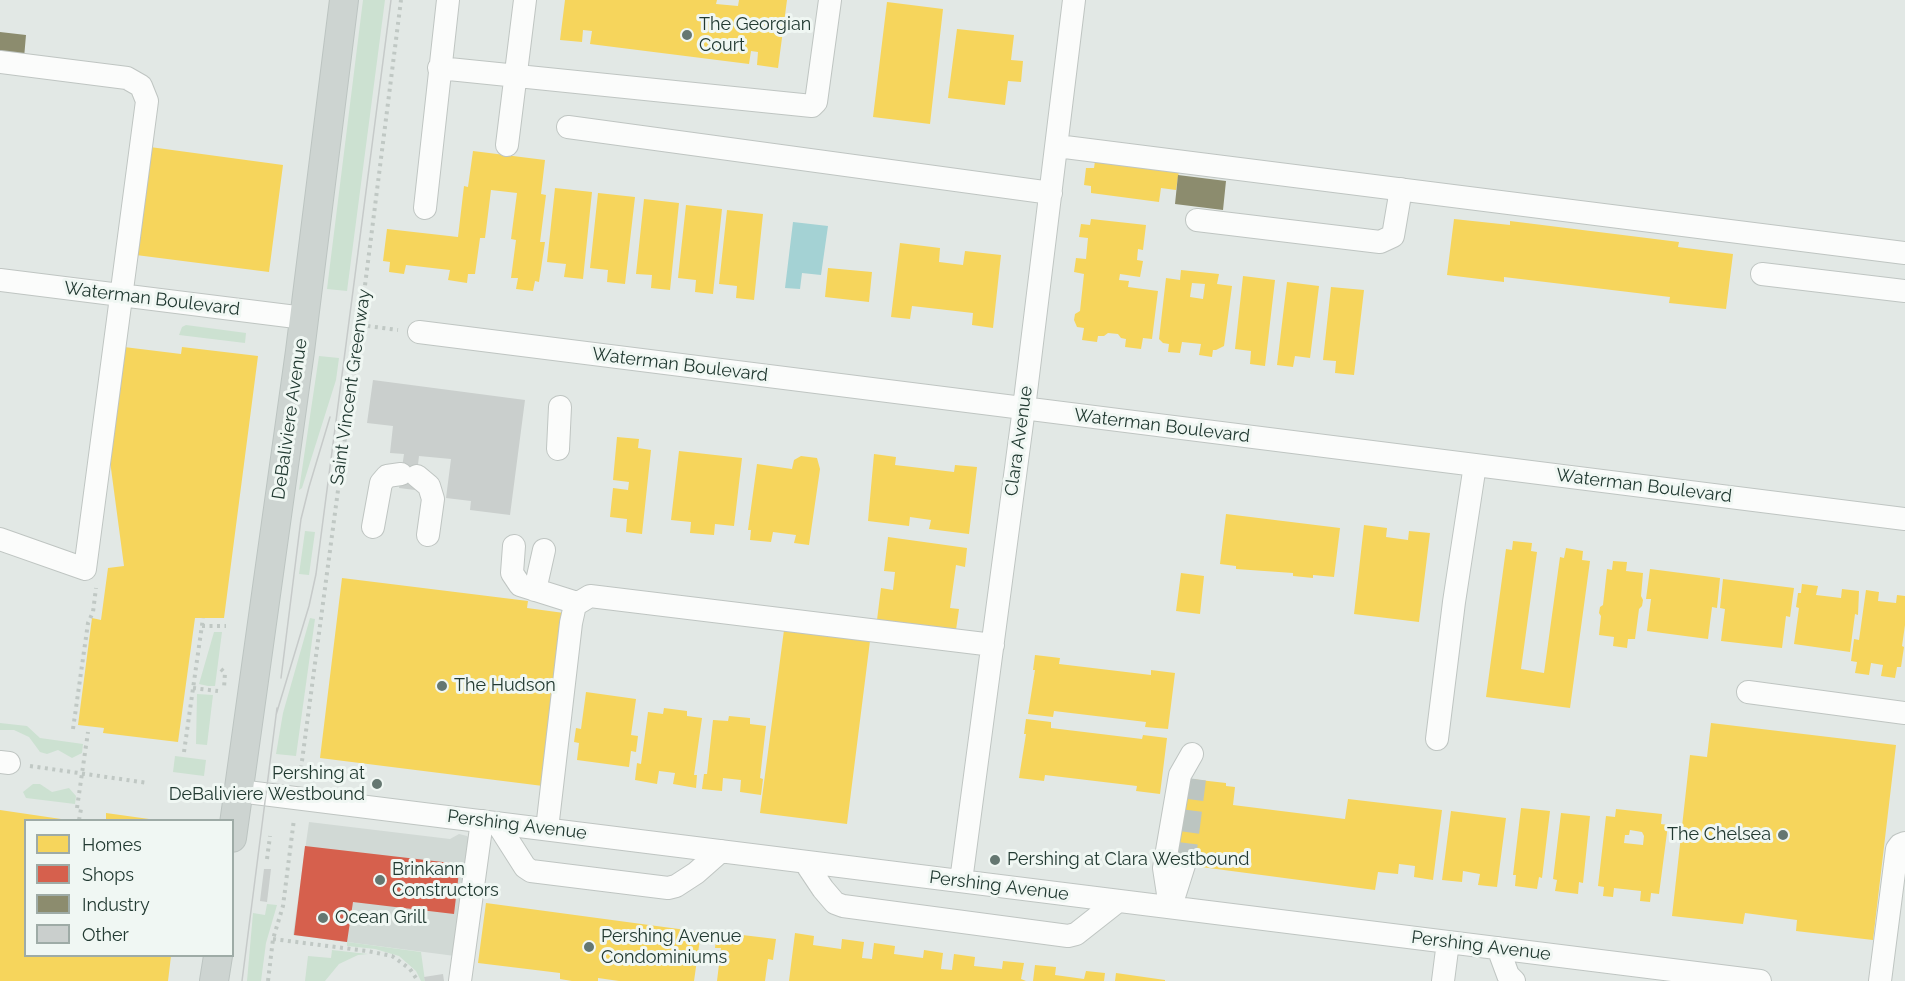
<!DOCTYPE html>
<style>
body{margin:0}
#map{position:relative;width:1905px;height:981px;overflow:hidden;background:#e2e8e5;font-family:Raleway,sans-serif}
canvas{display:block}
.legend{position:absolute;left:24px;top:819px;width:210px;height:138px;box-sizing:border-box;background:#f0f7f3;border:2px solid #9eaba6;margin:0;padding:8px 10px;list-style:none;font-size:18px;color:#223a32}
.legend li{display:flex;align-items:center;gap:12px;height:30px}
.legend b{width:30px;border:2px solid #9eaba6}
</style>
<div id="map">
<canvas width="1905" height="981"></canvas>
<ul class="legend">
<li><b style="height:16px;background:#f6d55c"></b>Homes</li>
<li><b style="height:16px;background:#d6604d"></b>Shops</li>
<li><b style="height:16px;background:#8c8c6e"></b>Industry</li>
<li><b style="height:16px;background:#cacfcd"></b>Other</li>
</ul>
</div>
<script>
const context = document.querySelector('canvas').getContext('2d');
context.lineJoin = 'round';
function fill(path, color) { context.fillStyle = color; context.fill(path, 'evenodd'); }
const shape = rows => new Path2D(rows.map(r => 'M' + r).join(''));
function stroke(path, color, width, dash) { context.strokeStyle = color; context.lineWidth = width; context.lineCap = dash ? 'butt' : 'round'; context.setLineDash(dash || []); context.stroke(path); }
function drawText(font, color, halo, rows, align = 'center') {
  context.font = font + ' Raleway,sans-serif'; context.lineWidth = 6; context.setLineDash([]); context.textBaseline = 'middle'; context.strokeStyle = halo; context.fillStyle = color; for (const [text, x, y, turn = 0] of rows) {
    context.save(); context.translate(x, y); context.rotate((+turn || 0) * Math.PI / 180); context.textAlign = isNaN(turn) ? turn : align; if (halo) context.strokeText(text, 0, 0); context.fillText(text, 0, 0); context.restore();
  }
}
fill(shape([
 [309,822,450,839,459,834,467,836,470,840,455,956,293,935]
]), '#d1d9d5');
fill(shape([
 [363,0,385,0,347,291,327,289],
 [186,325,246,333,245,343,179,335,182,327],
 [319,356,339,358,336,380,302,488,299,490],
 [305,531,315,532,309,575,299,574],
 [310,618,315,619,296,756,276,754,283,713],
 [214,632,222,632,215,686,208,686,199,684],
 [197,694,213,695,207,745,196,744],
 [0,723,27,726,40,738,83,744,82,753,72,758,58,750,47,754,40,752,29,737,14,730,0,730],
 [175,756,206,760,204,776,173,772],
 [33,784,40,784,52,792,69,788,76,796,75,804,26,798,23,792],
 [267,904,277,905,266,943,261,981,247,981,253,913,265,915],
 [347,942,421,952,425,981,421,981,416,971,399,956,375,949,347,946],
 [332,950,368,954,358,955,339,964,325,981,305,981,308,956,331,958]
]), '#cce1d1');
fill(shape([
 [793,222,828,226,821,275,802,273,800,289,785,288]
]), '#a4d2d4');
fill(shape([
 [565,0,717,0,716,4,738,6,739,0,787,0,778,68,757,65,758,52,751,51,749,64,590,44,592,31,583,30,582,42,560,40],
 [887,2,943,9,930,124,873,117],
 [957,29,1014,35,1011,60,1023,61,1021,82,1008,81,1005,105,948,98],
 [150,147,283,165,269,272,136,255],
 [473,151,545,160,541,194,546,195,540,242,545,242,539,282,535,281,533,291,516,289,518,278,511,278,516,240,511,239,517,193,491,190,485,238,480,238,475,274,468,274,467,283,448,280,450,270,406,265,404,274,389,272,390,262,383,261,387,229,458,237,464,186,468,187],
 [1095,161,1179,171,1176,190,1161,188,1159,202,1091,193,1091,186,1084,185,1086,168,1094,168],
 [555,188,592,192,583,279,564,277,566,264,547,262],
 [598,193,635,197,625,284,607,282,608,270,590,268],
 [644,199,679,203,670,290,651,288,652,275,636,274],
 [686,205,722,209,713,294,695,292,696,280,678,278],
 [727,210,763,214,754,300,736,298,737,286,719,284],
 [1091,219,1146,225,1143,250,1138,249,1137,260,1143,261,1140,277,1120,274,1119,280,1129,281,1128,287,1158,291,1152,339,1143,338,1141,349,1125,347,1126,339,1121,338,1118,334,1108,333,1104,336,1098,336,1097,342,1082,340,1084,328,1077,327,1074,320,1075,314,1080,311,1084,274,1074,272,1076,258,1086,259,1088,238,1079,237,1081,224,1090,225],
 [1454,219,1510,225,1510,221,1679,242,1678,247,1733,254,1726,309,1669,303,1670,297,1504,277,1504,282,1447,275],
 [900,243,940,248,939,262,963,265,965,251,1001,255,993,328,972,325,973,313,912,306,910,319,891,317],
 [828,268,872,272,869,302,825,297],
 [1181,270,1219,274,1217,284,1232,286,1224,346,1216,350,1213,350,1212,357,1199,355,1201,344,1182,342,1180,353,1168,352,1169,344,1163,343,1159,339,1166,278,1180,280],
 [1192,283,1205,284,1203,299,1190,297],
 [1243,276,1275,280,1265,366,1250,364,1251,351,1235,349],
 [1287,282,1319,286,1310,358,1295,356,1293,367,1277,365],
 [1331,287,1364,290,1354,375,1335,373,1336,361,1323,360],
 [124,347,181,354,182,347,258,356,224,618,195,618,178,742,103,733,104,728,78,725,92,618,101,620,108,568,124,566,110,461],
 [617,437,639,439,638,448,651,450,642,534,626,532,627,519,610,517,613,488,628,490,629,482,613,480],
 [679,451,742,458,734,526,715,524,714,535,690,533,691,522,671,520],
 [874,454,896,457,895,465,954,472,955,465,977,467,969,534,929,529,931,520,910,517,909,526,868,521],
 [801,456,817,458,820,469,809,545,794,543,796,535,773,532,771,542,750,540,751,530,748,530,757,464,792,469,794,460],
 [1226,514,1340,528,1334,577,1313,575,1313,578,1293,576,1293,573,1236,569,1236,566,1220,564],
 [1364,525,1387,528,1386,537,1408,540,1409,531,1430,533,1419,622,1354,614],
 [888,537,967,548,965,567,956,565,950,608,959,609,956,630,877,620,881,588,893,590,895,572,884,571],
 [1513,541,1532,543,1531,551,1537,552,1521,669,1544,673,1560,557,1564,558,1566,548,1583,551,1582,560,1590,561,1570,708,1486,697,1506,549,1512,550],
 [1613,561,1627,562,1626,571,1643,573,1641,596,1643,600,1642,606,1639,609,1635,639,1628,639,1627,648,1613,646,1614,637,1599,635,1601,616,1599,613,1600,607,1603,605,1607,569,1612,570],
 [1650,569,1720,578,1717,608,1712,607,1708,639,1647,631,1651,599,1646,599],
 [1181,573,1204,576,1200,614,1176,611],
 [342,578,528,601,527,608,564,613,543,786,320,758],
 [1723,579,1794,588,1790,617,1786,616,1782,648,1721,641,1725,609,1720,608],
 [1802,584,1818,586,1816,595,1841,598,1842,589,1859,591,1858,615,1855,614,1850,652,1794,644,1799,608,1796,607,1798,593,1801,593],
 [1866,590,1879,592,1878,601,1896,603,1897,595,1905,596,1905,625,1902,646,1904,647,1901,667,1897,667,1895,678,1881,676,1883,665,1871,663,1869,675,1855,673,1857,662,1851,661,1854,639,1859,640],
 [784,630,870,641,847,824,760,813],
 [1035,655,1060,658,1059,664,1151,675,1151,670,1175,673,1168,729,1145,727,1146,722,1054,711,1053,717,1028,714,1035,670,1033,670],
 [586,692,636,699,631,735,638,736,636,752,631,751,629,767,577,760,579,743,574,742,576,728,581,729],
 [664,708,687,711,687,716,702,718,694,775,697,775,696,788,673,784,675,773,659,771,657,784,635,780,637,763,641,764,648,712,663,714],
 [729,716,750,718,750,724,766,726,760,778,763,779,761,795,740,792,741,780,723,778,722,791,702,789,704,774,707,774,713,720,728,721],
 [1026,719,1051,722,1051,728,1142,739,1143,735,1167,738,1160,794,1136,791,1137,786,1045,775,1044,781,1019,778,1026,734,1024,734],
 [1711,723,1896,745,1873,940,1796,931,1797,920,1745,913,1743,924,1672,916,1690,755,1707,757],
 [1182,778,1226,783,1226,786,1235,787,1233,805,1345,819,1348,799,1442,810,1433,880,1414,877,1415,866,1399,864,1398,874,1378,872,1375,890,1171,863],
 [1521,808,1550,811,1542,878,1539,877,1537,889,1515,886,1516,875,1513,875],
 [1616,809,1662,814,1661,824,1668,825,1659,894,1651,893,1650,902,1640,901,1641,891,1614,888,1613,897,1603,896,1604,887,1598,886,1606,816,1615,817],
 [1630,830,1642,832,1644,836,1643,845,1624,843,1625,835,1629,835],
 [0,810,61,819,26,820,26,956,171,956,168,981,0,981],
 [1451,811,1506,818,1497,887,1478,885,1480,874,1463,871,1462,882,1442,880],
 [106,813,149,819,149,820,106,820],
 [1561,813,1590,816,1583,883,1579,882,1578,894,1555,891,1557,880,1553,879],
 [486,903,701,932,694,981,619,981,598,978,598,981,572,981,560,979,560,973,478,963],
 [717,932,776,939,773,960,768,959,765,981,717,981,721,948,715,948],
 [795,933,814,936,813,945,841,949,842,939,864,942,862,958,872,959,874,943,895,946,894,954,923,958,924,950,943,953,941,969,952,970,954,954,975,957,974,966,1002,969,1003,961,1024,963,1021,979,1026,981,789,981],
 [1035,965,1056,967,1055,975,1084,979,1086,971,1105,973,1104,981,1033,981],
 [1116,973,1165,980,1165,981,1115,981]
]), '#f6d55c');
fill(shape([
 [305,846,460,864,454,914,353,902,347,942,294,935]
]), '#d6604d');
fill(shape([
 [0,32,26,35,24,58,0,55],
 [1178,175,1226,181,1223,210,1175,204]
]), '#8c8c6e');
fill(shape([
 [373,380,525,400,510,515,470,510,471,501,446,498,451,459,419,456,415,490,399,488,404,454,390,453,393,426,367,423],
 [264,869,271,869,267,902,260,901],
 [443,974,444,981,425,981,424,977]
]), '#cacfcd');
stroke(shape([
 [1184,865,1195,779]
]), '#bcc5c1', 22, [22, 11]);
const minor = shape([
 [0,62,127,78,141,86,147,101,85,569,0,539],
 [439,68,812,106,816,102,830,0],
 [568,127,1051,193],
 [507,145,525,0],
 [1057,146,1905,253],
 [425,208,448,0],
 [1197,220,1380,242,1393,236,1401,189],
 [1762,274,1905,291],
 [0,280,304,318],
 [419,332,1905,519],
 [558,449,560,407],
 [417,476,429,486,433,499,428,535],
 [373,527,381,483,387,476,401,474],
 [514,546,512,573,520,585,577,603],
 [535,590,544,550],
 [1748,692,1905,713],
 [1437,739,1454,602,1475,465],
 [0,762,9,763],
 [239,791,1760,981],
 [497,823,525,867,531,871,668,888,676,886,696,873,721,851],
 [547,829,571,623,575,605,590,596,993,645],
 [805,862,823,889,835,903,843,906,1068,936,1076,934,1118,901],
 [961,881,1024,408,1074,0],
 [1172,903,1184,865],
 [1170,907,1164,868,1180,775,1192,754],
 [1498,948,1508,975,1514,981],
 [460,981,482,821],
 [1443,981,1448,942],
 [1880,981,1897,849,1900,845,1905,843]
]);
const major = shape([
 [232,838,300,351,344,0],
 [214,981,218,956]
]);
stroke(minor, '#bfc5c2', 24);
stroke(major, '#bcc4c1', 30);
stroke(shape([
 [360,325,398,330],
 [202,626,226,626],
 [221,669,225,673,224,688],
 [193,688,218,691],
 [73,729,88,623,93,612,96,588],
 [184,752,203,618],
 [30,766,148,783],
 [300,776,360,325,401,0],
 [77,808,88,732],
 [79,820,81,809],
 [267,859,270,836],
 [273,939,367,951,392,956,410,969,418,981],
 [268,981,273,939,283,906,294,819]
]), '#c0c8c4', 4, [3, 4.5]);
stroke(minor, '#fbfcfb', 22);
stroke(major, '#cdd4d1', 28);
stroke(shape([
 [281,678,301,519,309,487,330,417],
 [276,715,309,606,316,574,391,0],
 [242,981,277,708]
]), '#c6cac9', 1.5);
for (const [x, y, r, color] of [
 [687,35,6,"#657771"],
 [442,686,6,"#657771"],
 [377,784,6,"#657771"],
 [1783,835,6,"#657771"],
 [995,860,6,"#657771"],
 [380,880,6,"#657771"],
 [323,918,6,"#657771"],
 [589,947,6,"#657771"]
]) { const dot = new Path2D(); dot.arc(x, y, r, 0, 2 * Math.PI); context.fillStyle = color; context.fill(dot); stroke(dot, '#f0f7f3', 2); }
drawText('18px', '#223a32', '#f0f7f3', [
 ["The Georgian",699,25],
 ["Court",699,46],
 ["The Hudson",454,686],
 ["Pershing at",365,774,"right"],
 ["DeBaliviere Westbound",365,795,"right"],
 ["The Chelsea",1771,835,"right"],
 ["Pershing at Clara Westbound",1007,860],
 ["Brinkann",392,870],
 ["Constructors",392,891],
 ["Ocean Grill",335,918],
 ["Pershing Avenue",601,937],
 ["Condominiums",601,958]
], 'left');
drawText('18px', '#223a32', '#f0f7f3', [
 ["Waterman Boulevard",152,299,7],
 ["Waterman Boulevard",680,365,7],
 ["Saint Vincent Greenway",351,387,-82],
 ["DeBaliviere Avenue",290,419,-82],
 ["Waterman Boulevard",1162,426,7],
 ["Clara Avenue",1019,441,-82],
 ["Waterman Boulevard",1644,486,7],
 ["Pershing Avenue",517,825,7],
 ["Pershing Avenue",999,886,7],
 ["Pershing Avenue",1481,946,7]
]);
</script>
